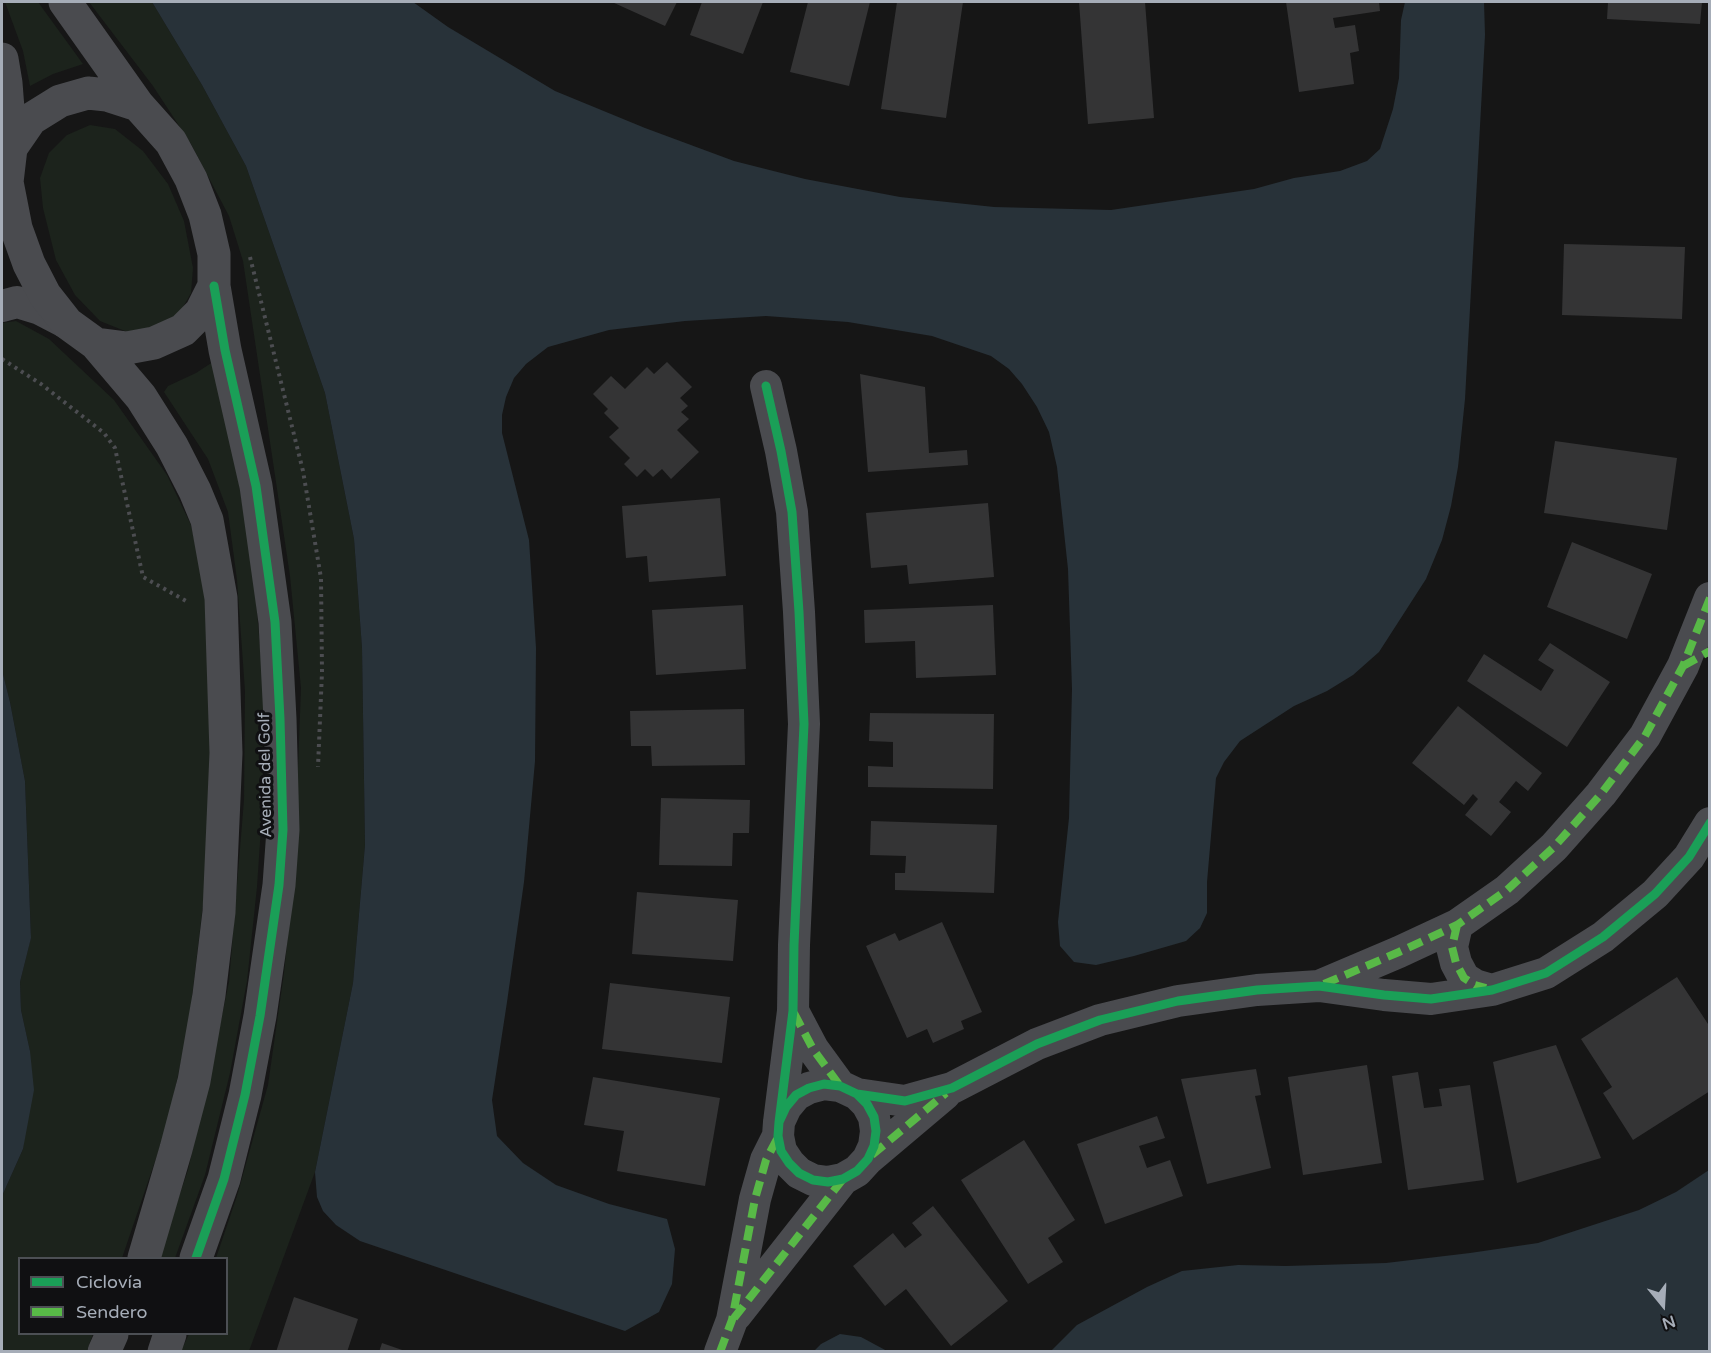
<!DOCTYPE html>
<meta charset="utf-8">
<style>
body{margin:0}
#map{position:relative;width:1711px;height:1353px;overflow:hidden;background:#161616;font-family:"Varela Round",sans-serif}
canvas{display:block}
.frame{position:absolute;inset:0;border:3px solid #a6adb8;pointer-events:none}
.legend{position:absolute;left:18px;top:1257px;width:210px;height:78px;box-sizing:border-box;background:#101012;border:2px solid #4c4f54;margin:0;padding:8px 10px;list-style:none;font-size:18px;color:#a6adb8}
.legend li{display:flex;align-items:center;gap:12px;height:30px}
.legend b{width:30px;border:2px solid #4c4f54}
.north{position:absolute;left:1633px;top:1275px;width:60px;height:60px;-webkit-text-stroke:4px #101012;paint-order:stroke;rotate:162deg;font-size:16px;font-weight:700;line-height:24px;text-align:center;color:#a6adb8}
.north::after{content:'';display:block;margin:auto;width:21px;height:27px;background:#a6adb8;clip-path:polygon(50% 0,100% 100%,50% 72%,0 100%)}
</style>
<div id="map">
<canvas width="1711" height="1353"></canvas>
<div class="frame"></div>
<ul class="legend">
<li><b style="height:8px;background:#1a9f57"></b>Ciclovía</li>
<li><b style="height:8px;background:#58b947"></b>Sendero</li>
</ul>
<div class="north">N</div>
</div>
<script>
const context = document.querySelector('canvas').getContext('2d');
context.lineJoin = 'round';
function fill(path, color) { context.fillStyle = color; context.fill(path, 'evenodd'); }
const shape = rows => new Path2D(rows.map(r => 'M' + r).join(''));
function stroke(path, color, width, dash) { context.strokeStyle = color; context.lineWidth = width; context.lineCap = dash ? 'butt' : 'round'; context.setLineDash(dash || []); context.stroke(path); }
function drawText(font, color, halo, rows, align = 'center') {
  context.font = font + ' "Varela Round",sans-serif'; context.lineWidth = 6; context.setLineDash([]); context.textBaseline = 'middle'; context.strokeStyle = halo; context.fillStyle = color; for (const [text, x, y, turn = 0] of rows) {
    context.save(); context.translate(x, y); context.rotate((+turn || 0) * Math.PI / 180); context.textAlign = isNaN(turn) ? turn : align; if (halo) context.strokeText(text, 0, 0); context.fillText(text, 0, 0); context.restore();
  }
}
fill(shape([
 [5,2,38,2,83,64,53,74,30,86,23,51],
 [89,2,152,2,202,85,246,166,325,393,354,539,362,648,365,845,353,983,315,1172,249,1351,181,1351,189,1334,226,1334,226,1258,216,1258,237,1196,268,1085,284,973,294,875,301,688,290,576,243,261,229,216,191,144,153,86],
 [90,125,115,129,143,151,168,184,184,221,193,268,191,293,179,314,151,331,130,333,100,321,75,295,56,260,43,208,40,178,49,153,67,135],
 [16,321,49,339,114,400,167,475,191,525,204,583,215,742,204,896,189,1023,168,1123,122,1258,20,1258,20,1334,93,1334,87,1351,2,1351,2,1196,23,1149,30,1051,21,1010,20,982,31,937,25,781,10,702,2,670,2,323],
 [219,358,254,576,263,683,263,798,257,887,247,981,230,1073,205,1175,175,1258,158,1258,188,1170,209,1078,229,982,244,800,245,691,237,580,228,512,208,459,164,392,168,386,196,373]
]), '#1c231c');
fill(shape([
 [152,2,413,2,448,27,555,91,645,128,734,161,805,179,900,197,994,207,1111,210,1254,189,1294,178,1340,171,1367,161,1380,149,1393,109,1399,78,1401,20,1405,2,1484,2,1485,35,1465,399,1458,467,1451,506,1442,540,1426,579,1379,652,1353,675,1327,691,1294,706,1240,741,1224,762,1216,778,1207,882,1207,913,1200,928,1186,941,1134,956,1096,965,1074,962,1060,946,1058,922,1069,818,1072,689,1068,569,1057,467,1049,432,1037,407,1022,384,1009,369,991,356,932,336,848,322,766,316,685,321,609,330,548,347,526,364,514,378,506,397,502,415,502,433,529,540,536,648,535,761,524,882,507,1002,492,1100,497,1136,523,1163,556,1185,609,1204,667,1219,675,1249,672,1284,659,1312,625,1331,360,1241,336,1225,323,1211,317,1197,315,1172,353,983,365,845,362,648,354,539,325,393,246,166,202,85],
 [2,670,10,702,25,781,31,938,20,982,21,1010,30,1051,34,1090,23,1149,2,1196],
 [1709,1170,1709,1351,1051,1351,1077,1325,1147,1287,1182,1271,1238,1265,1286,1266,1386,1263,1470,1253,1538,1243,1639,1210,1676,1192],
 [840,1334,861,1337,887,1351,814,1351,821,1344]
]), '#283239');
fill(shape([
 [612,2,677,2,665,26],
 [702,2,763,2,743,54,690,35],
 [808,2,870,2,849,86,790,72],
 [897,2,963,2,946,118,881,109],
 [1079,2,1145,2,1154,118,1088,124],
 [1286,2,1379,2,1380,11,1333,18,1335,28,1355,25,1359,51,1350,53,1354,84,1299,92],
 [1608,2,1702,2,1700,24,1607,19],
 [1564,244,1685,247,1682,319,1562,315],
 [667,362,692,387,680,398,688,406,681,412,689,419,677,430,699,452,671,479,662,469,653,477,645,469,637,477,624,464,630,458,609,437,619,428,604,413,608,409,593,394,611,376,625,389,647,367,654,374],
 [860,374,925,387,929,453,967,450,968,465,868,472],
 [1555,441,1677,458,1667,530,1544,513],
 [720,498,726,576,649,582,647,556,626,558,622,506],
 [988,503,994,577,909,584,907,565,871,568,866,513],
 [1572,542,1652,574,1627,639,1547,607],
 [743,605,746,669,656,675,652,610],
 [993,605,996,675,916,678,915,641,865,643,864,610],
 [1550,643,1610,682,1567,747,1467,681,1484,654,1541,691,1554,670,1538,660],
 [1458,706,1542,773,1528,791,1516,781,1499,802,1511,812,1491,836,1465,815,1478,799,1473,794,1464,805,1412,763],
 [744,709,745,765,652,766,651,746,631,746,630,711],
 [870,713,994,714,993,789,868,787,868,766,893,767,893,742,869,741],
 [661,798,750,800,749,833,733,833,732,866,659,865],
 [871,821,997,825,994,893,895,890,895,873,905,873,906,856,870,855],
 [637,892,738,900,733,961,632,954],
 [942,922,982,1012,961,1021,964,1029,933,1043,927,1029,907,1038,866,946,895,933,899,941],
 [1677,977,1710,1027,1710,1091,1633,1140,1603,1093,1612,1087,1581,1039],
 [610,983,730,997,722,1063,602,1049],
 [1556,1045,1601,1158,1517,1183,1493,1062],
 [1367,1065,1382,1163,1303,1175,1288,1077],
 [1256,1069,1261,1095,1255,1096,1271,1168,1207,1184,1181,1079],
 [1418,1072,1424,1108,1442,1106,1439,1089,1470,1085,1484,1180,1408,1190,1392,1076],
 [593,1077,720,1098,705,1186,617,1171,624,1131,584,1125],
 [1157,1116,1165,1138,1139,1146,1147,1168,1170,1160,1183,1196,1105,1224,1077,1144],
 [1024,1140,1075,1220,1048,1238,1063,1262,1028,1284,961,1180],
 [933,1206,1008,1301,951,1346,906,1289,885,1306,853,1266,893,1233,905,1248,922,1235,912,1223],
 [294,1297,358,1319,347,1352,276,1352],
 [382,1343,405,1351,405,1352,379,1352]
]), '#343435');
stroke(shape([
 [250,257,303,471,321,578,322,672,318,767],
 [2,359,41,384,104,433,115,448,143,577,188,602]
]), '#4c4d51', 4, [3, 4.5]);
stroke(shape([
 [2,306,17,302,40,309,67,323],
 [766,386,781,451,792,512,799,612,804,724,794,945,793,1011,779,1122,778,1136,781,1151,789,1163,799,1173,813,1180,828,1182,843,1179,857,1171,868,1159,874,1146,876,1131,874,1117,867,1104,857,1094,840,1086,824,1084,809,1088,796,1095,786,1107,779,1122],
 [1457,925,1452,947,1456,963,1464,978,1475,985,1492,990],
 [1319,986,1399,952,1457,925,1507,890,1554,847,1601,794,1645,736,1683,666,1710,598],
 [793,1011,813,1049,840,1086],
 [857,1094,905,1101,952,1088,1037,1044,1100,1020,1178,1001,1257,990,1319,986,1384,995,1431,999,1492,990,1546,973,1603,937,1655,894,1689,857,1710,823],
 [868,1159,945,1094],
 [736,1315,843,1179],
 [720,1352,732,1320,755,1199,766,1160,778,1136]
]), '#4a4b4f', 32);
stroke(shape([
 [65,2,138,105],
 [2,59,6,83,11,148],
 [88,93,107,95,138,105,171,142,191,179,205,215,214,254,214,286,201,312,183,330,154,343,127,348,96,344,67,323,45,295,29,264,16,228,7,182,11,148,31,119,60,101,88,93],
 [96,344,141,397,172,446,195,491,207,520,221,598,226,753,219,912,209,995,194,1081,176,1149,144,1258],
 [196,1258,224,1179,245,1095,260,1016,279,885,283,830,280,719,275,622,256,486,225,350,214,286],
 [104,1352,112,1334],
 [164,1352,170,1334]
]), '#4a4b4f', 33);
stroke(shape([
 [1683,666,1710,651],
 [1457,925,1452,947,1456,963,1464,978,1475,985,1486,988],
 [1324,984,1399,952,1457,925,1507,890,1554,847,1601,794,1645,736,1683,666,1710,598],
 [794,1013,813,1049,840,1086],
 [872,1155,946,1093],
 [734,1318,843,1179],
 [720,1352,732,1320,755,1199,766,1160,777,1139]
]), '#58b947', 8, [15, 8]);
stroke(shape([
 [766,386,781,451,792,512,799,612,804,724,794,945,793,1011,779,1122,778,1136,781,1151,789,1163,799,1173,813,1180,828,1182,843,1179,857,1171,868,1159,874,1146,876,1131,874,1117,867,1104,857,1094,840,1086,824,1084,809,1088,796,1095,786,1107,779,1122],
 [857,1094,905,1101,952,1088,1037,1044,1100,1020,1178,1001,1257,990,1319,986,1384,995,1431,999,1492,990,1546,973,1603,937,1655,894,1689,857,1710,823],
 [196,1258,224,1179,245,1095,260,1016,279,885,283,830,280,719,275,622,256,486,225,350,214,286]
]), '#1a9f57', 9);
drawText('16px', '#a6adb8', '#101012', [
 ["Avenida del Golf",266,775,-91]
]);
</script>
